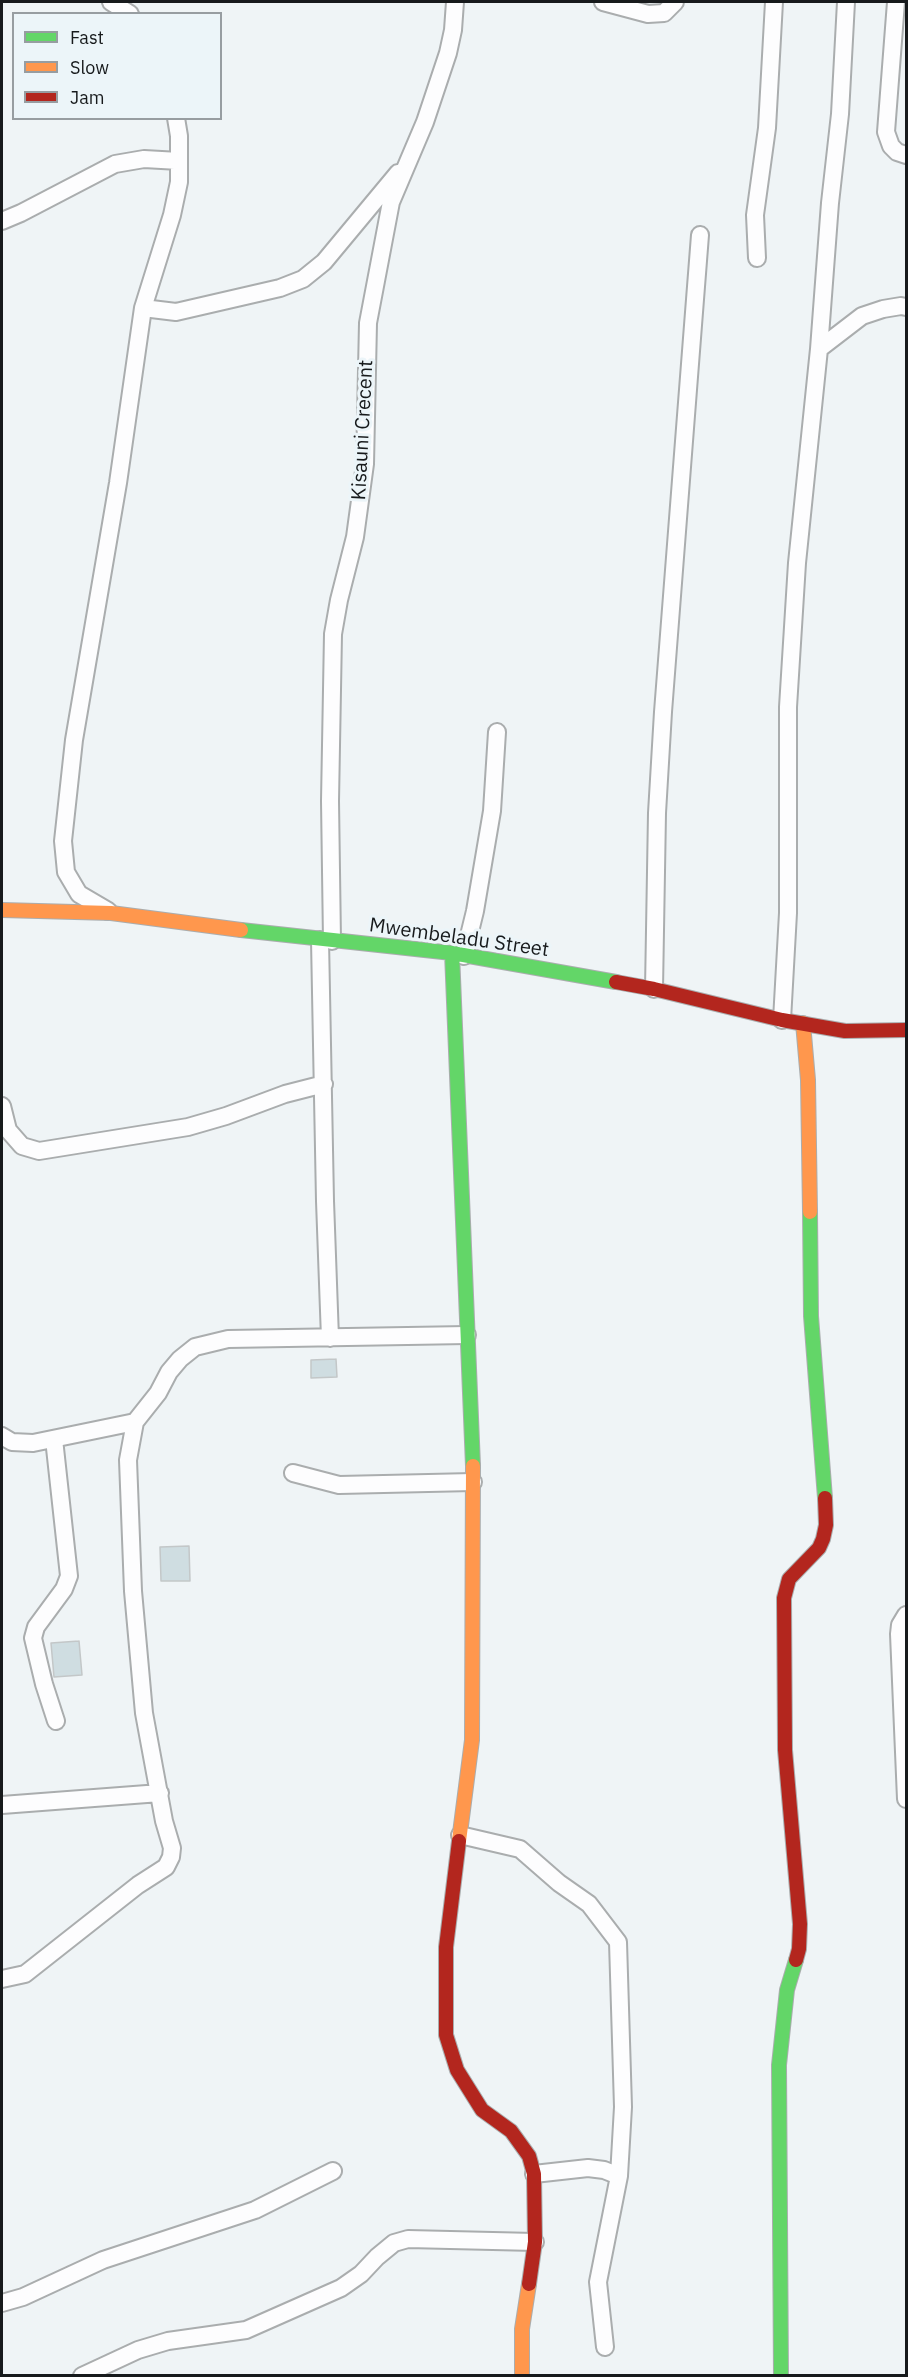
<!DOCTYPE html>
<style>
body{margin:0}
#map{position:relative;width:908px;height:2377px;overflow:hidden;background:#eff4f6;font-family:"IBM Plex Sans",sans-serif}
canvas{display:block}
.frame{position:absolute;inset:0;border:3px solid #171a1c;pointer-events:none}
.legend{position:absolute;left:12px;top:12px;width:210px;height:108px;box-sizing:border-box;background:#ecf5f9;border:2px solid #979da1;margin:0;padding:8px 10px;list-style:none;font-size:18px;color:#171a1c}
.legend li{display:flex;align-items:center;gap:12px;height:30px}
.legend b{width:30px;border:2px solid #979da1}
</style>
<div id="map">
<canvas width="908" height="2377"></canvas>
<div class="frame"></div>
<ul class="legend">
<li><b style="height:8px;background:#63d668"></b>Fast</li>
<li><b style="height:8px;background:#ff974d"></b>Slow</li>
<li><b style="height:8px;background:#b3261e"></b>Jam</li>
</ul>
</div>
<script>
const context = document.querySelector('canvas').getContext('2d');
context.lineJoin = 'round';
function fill(path, color) { context.fillStyle = color; context.fill(path, 'evenodd'); }
const shape = rows => new Path2D(rows.map(r => 'M' + r).join(''));
function stroke(path, color, width, dash) { context.strokeStyle = color; context.lineWidth = width; context.lineCap = dash ? 'butt' : 'round'; context.setLineDash(dash || []); context.stroke(path); }
function drawText(font, color, halo, rows, align = 'center') {
  context.font = font + ' "IBM Plex Sans",sans-serif'; context.lineWidth = 6; context.setLineDash([]); context.textBaseline = 'middle'; context.strokeStyle = halo; context.fillStyle = color; for (const [text, x, y, turn = 0] of rows) {
    context.save(); context.translate(x, y); context.rotate((+turn || 0) * Math.PI / 180); context.textAlign = isNaN(turn) ? turn : align; if (halo) context.strokeText(text, 0, 0); context.fillText(text, 0, 0); context.restore();
  }
}
const building = shape([
 [336,1359,337,1377,311,1378,311,1360,336,1359],
 [189,1546,190,1581,161,1581,160,1547,189,1546],
 [79,1641,82,1675,54,1677,51,1643,79,1641]
]);
fill(building, '#cfdde1');
stroke(building, '#c3c7c8', 1.5);
const street = shape([
 [111,2,130,14],
 [603,2,648,14,664,13,675,2],
 [896,2,886,132,891,146,897,152,906,155],
 [2,221,21,213,115,164,144,159,179,161],
 [757,258,755,215,767,128,774,2],
 [143,308,176,312,280,288,303,279,324,262,398,173],
 [819,349,862,316,883,309,901,306,906,307],
 [108,911,79,894,66,872,63,841,74,740,118,483,143,308,172,215,179,182,179,136,176,118],
 [320,940,325,1201,330,1338],
 [332,941,330,801,333,634,339,600,355,537,365,464,368,323,391,202,425,122,448,53,453,30,455,2],
 [464,956,475,911,492,811,497,732],
 [654,989,657,813,663,712,700,235],
 [782,1020,788,913,788,707,797,563,819,349,830,203,840,114,846,2],
 [2,1106,8,1130,22,1146,39,1151,188,1127,226,1116,285,1094,324,1084],
 [2,1436,12,1442,33,1443,135,1422],
 [54,1439,69,1576,64,1589,36,1627,33,1638,44,1684,56,1721],
 [293,1473,339,1485,473,1482],
 [906,1615,900,1625,899,1634,906,1799],
 [2,1805,160,1793],
 [460,1835,520,1849,559,1883,589,1904,618,1942,623,2107,619,2176,598,2282,605,2347],
 [2,1979,25,1974,138,1885,166,1867,171,1857,172,1848,164,1821,144,1713,133,1591,128,1460,135,1422,158,1393,169,1372,180,1359,195,1347,228,1339,467,1335],
 [534,2174,588,2168,604,2170,619,2176],
 [2,2303,23,2297,103,2260,255,2210,333,2171],
 [82,2376,138,2350,168,2341,246,2330,341,2288,361,2274,377,2257,394,2243,408,2239,535,2242]
]);
const fast = shape([
 [241,930,452,953,616,982],
 [452,953,473,1466],
 [810,1212,811,1316,825,1498],
 [781,2376,779,2065,787,1990,796,1960]
]);
const slow = shape([
 [2,910,111,913,241,930],
 [803,1023,808,1080,810,1212],
 [459,1841,472,1740,473,1466],
 [522,2376,522,2329,529,2284]
]);
const jam = shape([
 [616,982,654,989,782,1020,845,1031,906,1030],
 [459,1841,446,1947,446,2035,457,2070,482,2110,511,2131,529,2156,534,2174,535,2242,529,2284],
 [796,1960,799,1949,800,1924,785,1750,784,1598,789,1579,819,1548,823,1539,826,1525,825,1498]
]);
stroke(street, '#aaadae', 20);
stroke(fast, '#aaadae', 16);
stroke(slow, '#aaadae', 16);
stroke(jam, '#aaadae', 16);
stroke(street, '#fdfdfe', 16);
stroke(fast, '#63d668', 14);
stroke(slow, '#ff974d', 14);
stroke(jam, '#b3261e', 14);
drawText('20px', '#171a1c', '#ecf5f9', [
 ["Kisauni Crecent",363,430,-87],
 ["Mwembeladu Street",459,938,8]
]);
</script>
